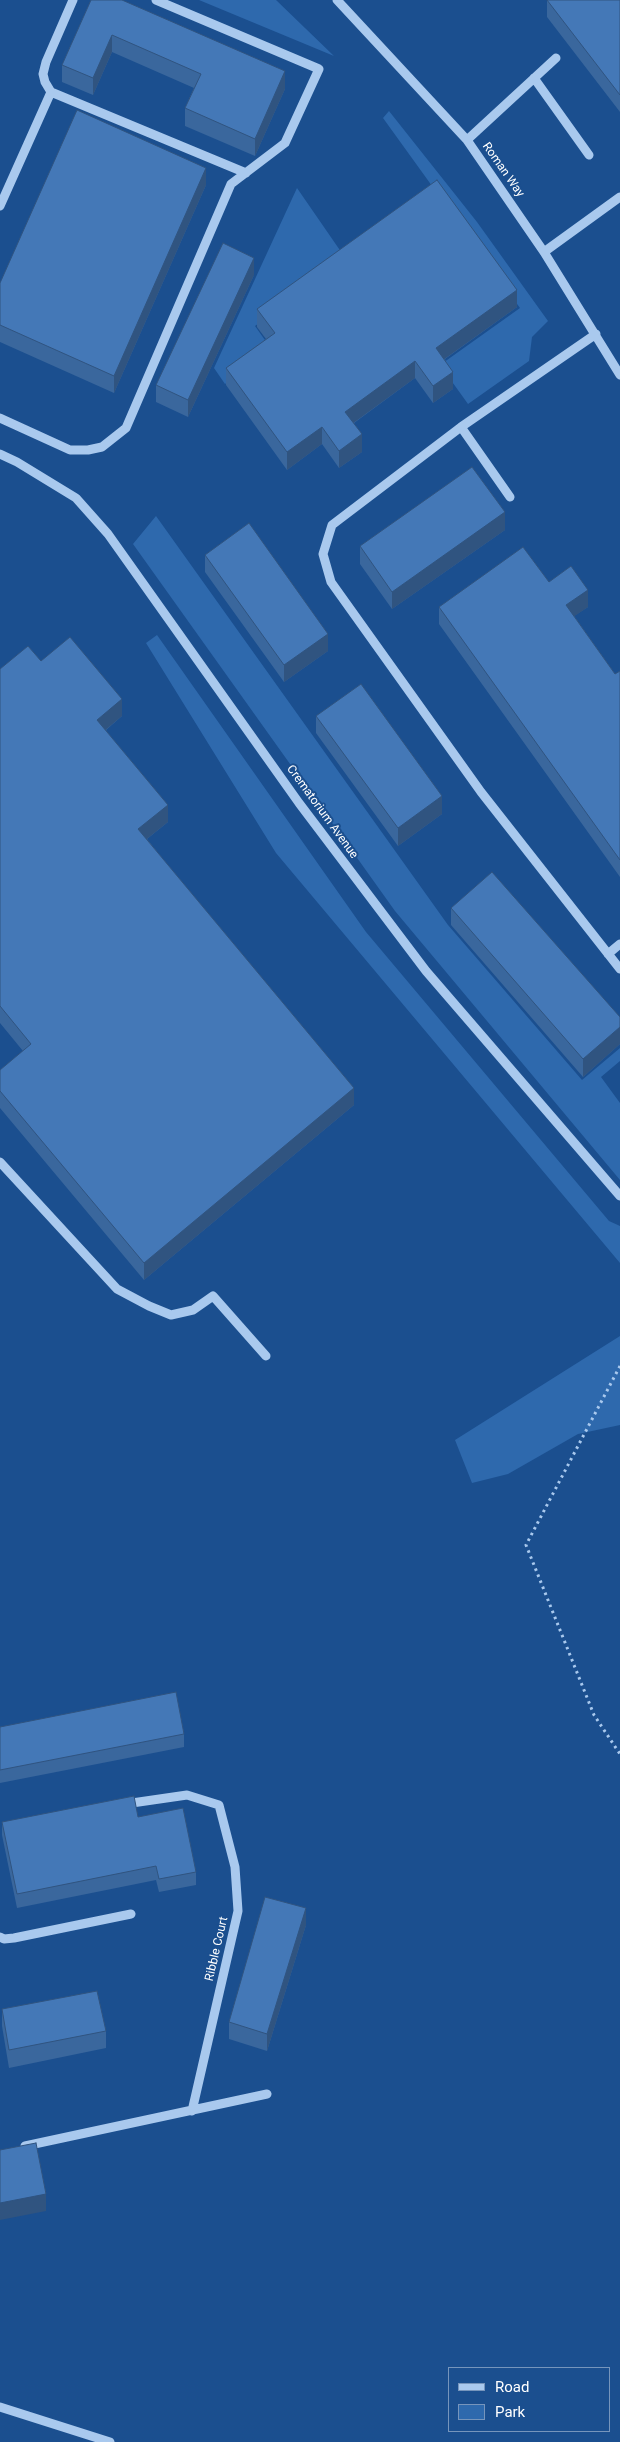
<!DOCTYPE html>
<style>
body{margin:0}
#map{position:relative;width:620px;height:2442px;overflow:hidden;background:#1b4f8f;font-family:Roboto,sans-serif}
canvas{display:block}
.legend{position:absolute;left:448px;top:2367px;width:162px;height:65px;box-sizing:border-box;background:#1b4f8f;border:1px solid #7695bc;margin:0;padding:6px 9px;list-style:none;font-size:15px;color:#fff}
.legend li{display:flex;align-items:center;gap:10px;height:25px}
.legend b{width:25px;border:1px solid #7695bc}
</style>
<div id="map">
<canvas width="620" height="2442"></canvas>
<ul class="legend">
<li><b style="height:6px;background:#a9c9ee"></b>Road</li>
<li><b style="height:14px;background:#2e69ad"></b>Park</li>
</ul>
</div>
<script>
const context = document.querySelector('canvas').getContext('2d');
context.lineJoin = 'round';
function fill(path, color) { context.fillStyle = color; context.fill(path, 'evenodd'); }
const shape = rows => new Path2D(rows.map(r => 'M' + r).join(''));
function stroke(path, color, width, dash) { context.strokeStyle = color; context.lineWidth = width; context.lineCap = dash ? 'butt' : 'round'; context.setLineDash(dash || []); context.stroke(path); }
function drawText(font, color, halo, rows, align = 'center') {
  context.font = font + ' Roboto,sans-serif'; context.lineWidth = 4; context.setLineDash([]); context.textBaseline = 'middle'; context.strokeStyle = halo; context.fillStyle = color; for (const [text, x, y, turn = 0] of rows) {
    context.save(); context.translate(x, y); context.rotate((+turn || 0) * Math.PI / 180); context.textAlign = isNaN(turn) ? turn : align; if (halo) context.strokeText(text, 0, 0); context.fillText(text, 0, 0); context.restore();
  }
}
fill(shape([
 [199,0,276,0,334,56],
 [389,111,477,222,548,321,532,337,529,361,468,404,440,365,520,308,383,118],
 [297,188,346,259,255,326,272,350,225,384,214,368],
 [156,516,448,925,582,1080,620,1048,620,1061,601,1077,620,1103,620,1180,395,911,133,544],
 [157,635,366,932,609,1221,620,1226,620,1263,276,853,146,643],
 [620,1336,620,1425,578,1434,508,1474,472,1483,455,1440]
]), '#2e69ad');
stroke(shape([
 [620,1366,526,1545,594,1715,620,1754]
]), '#a9c9ee', 3, [2.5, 4]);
stroke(shape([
 [337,0,467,140,544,252,620,375],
 [534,78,589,155],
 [51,92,246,173],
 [467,140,556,58],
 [0,206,51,92,45,82,43,74,46,62,73,0],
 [544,252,620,197],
 [596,334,461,427,332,525,323,554,331,582,481,792,620,969],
 [0,418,70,450,88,450,102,447,126,428,231,184,285,143,319,69,156,0],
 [461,427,510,497],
 [0,454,17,462,76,498,108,534,299,803,426,971,620,1196],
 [608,954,620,944],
 [0,1162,117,1289,149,1306,171,1315,193,1310,213,1296,266,1356],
 [125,1804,187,1795,219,1805,235,1867,238,1911,192,2111],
 [0,1937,4,1939,14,1938,131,1914],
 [25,2146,267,2094],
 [0,2407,110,2442]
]), '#a9c9ee', 9);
fill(shape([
 [91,0,285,89,255,156,185,126,185,108,194,88,112,52,93,95,62,82,62,65],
 [547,0,620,0,620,112,547,17],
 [206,185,114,393,0,342,0,283],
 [254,275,188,417,156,402,156,385],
 [517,307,445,359,453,389,433,403,415,378,354,423,362,452,339,468,322,444,287,470,226,385,226,368,266,339,257,327,257,309],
 [505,530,392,609,360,564,360,546],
 [205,555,328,651,284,682,205,572],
 [549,582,588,607,574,616,615,674,620,671,620,877,439,624,439,607],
 [41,661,122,716,106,730,168,822,147,839,354,1105,144,1280,0,1108,0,1070,23,1051,0,1023,0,669],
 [316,716,442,814,398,846,316,733],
 [451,908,620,1017,620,1044,583,1077,451,925],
 [0,1727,184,1734,184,1747,0,1783],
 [138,1817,196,1872,196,1885,159,1892,156,1880,17,1908,2,1835,2,1822],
 [306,1925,267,2051,229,2039,229,2022],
 [2,2009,106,2031,106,2048,9,2068,2,2026]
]), '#3a679d');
fill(shape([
 [112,35,112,52,93,95,93,78],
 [285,71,285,89,255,156,255,139],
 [206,168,206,185,114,393,114,376],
 [254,258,254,275,188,417,188,400],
 [517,290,517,307,436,365,436,348],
 [415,361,415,378,345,429,345,412],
 [453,372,453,389,433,403,433,386],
 [322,427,322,444,287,470,287,452],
 [362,434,362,452,339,468,339,451],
 [505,512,505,530,392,609,392,592],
 [588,590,588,607,566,622,566,605],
 [328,634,328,651,284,682,284,665],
 [122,699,122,716,97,737,97,720],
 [442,796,442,814,398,846,398,828],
 [168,805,168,822,138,846,138,829],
 [620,1027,620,1044,583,1077,583,1059],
 [354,1088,354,1105,144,1280,144,1263],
 [306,1908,306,1925,267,2051,267,2034],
 [46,2194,46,2211,0,2220,0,2203]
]), '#305480');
const building = shape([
 [91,0,122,0,285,71,255,139,185,108,201,74,112,35,93,78,62,65,91,0],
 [547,0,620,0,620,95,547,0],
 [77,110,206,168,114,376,0,325,0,283,77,110],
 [437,180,517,290,436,348,453,372,433,386,415,361,345,412,362,434,339,451,322,427,287,452,226,368,275,333,257,309,437,180],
 [223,243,254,258,188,400,156,385,223,243],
 [472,467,505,512,392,592,360,546,472,467],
 [249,523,328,634,284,665,205,555,249,523],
 [523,547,549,582,571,566,588,590,566,605,615,674,620,671,620,860,439,607,523,547],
 [70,637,122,699,97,720,168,805,138,829,354,1088,144,1263,0,1091,0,1070,31,1044,0,1006,0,669,28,646,41,661,70,637],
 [361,684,442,796,398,828,316,716,361,684],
 [492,872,620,1017,620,1027,583,1059,451,908,492,872],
 [176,1692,184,1734,0,1770,0,1727,176,1692],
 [134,1796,138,1817,183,1808,196,1872,159,1879,156,1866,17,1894,2,1822,134,1796],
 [265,1897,306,1908,267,2034,229,2022,265,1897],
 [97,1991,106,2031,9,2050,2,2009,97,1991],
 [36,2143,46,2194,0,2203,0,2150,36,2143]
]);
fill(building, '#4478b7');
stroke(building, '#305480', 1);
drawText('12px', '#fff', '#1b4f8f', [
 ["Roman Way",503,170,55],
 ["Crematorium Avenue",322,812,54],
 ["Ribble Court",217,1949,-77]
]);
</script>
